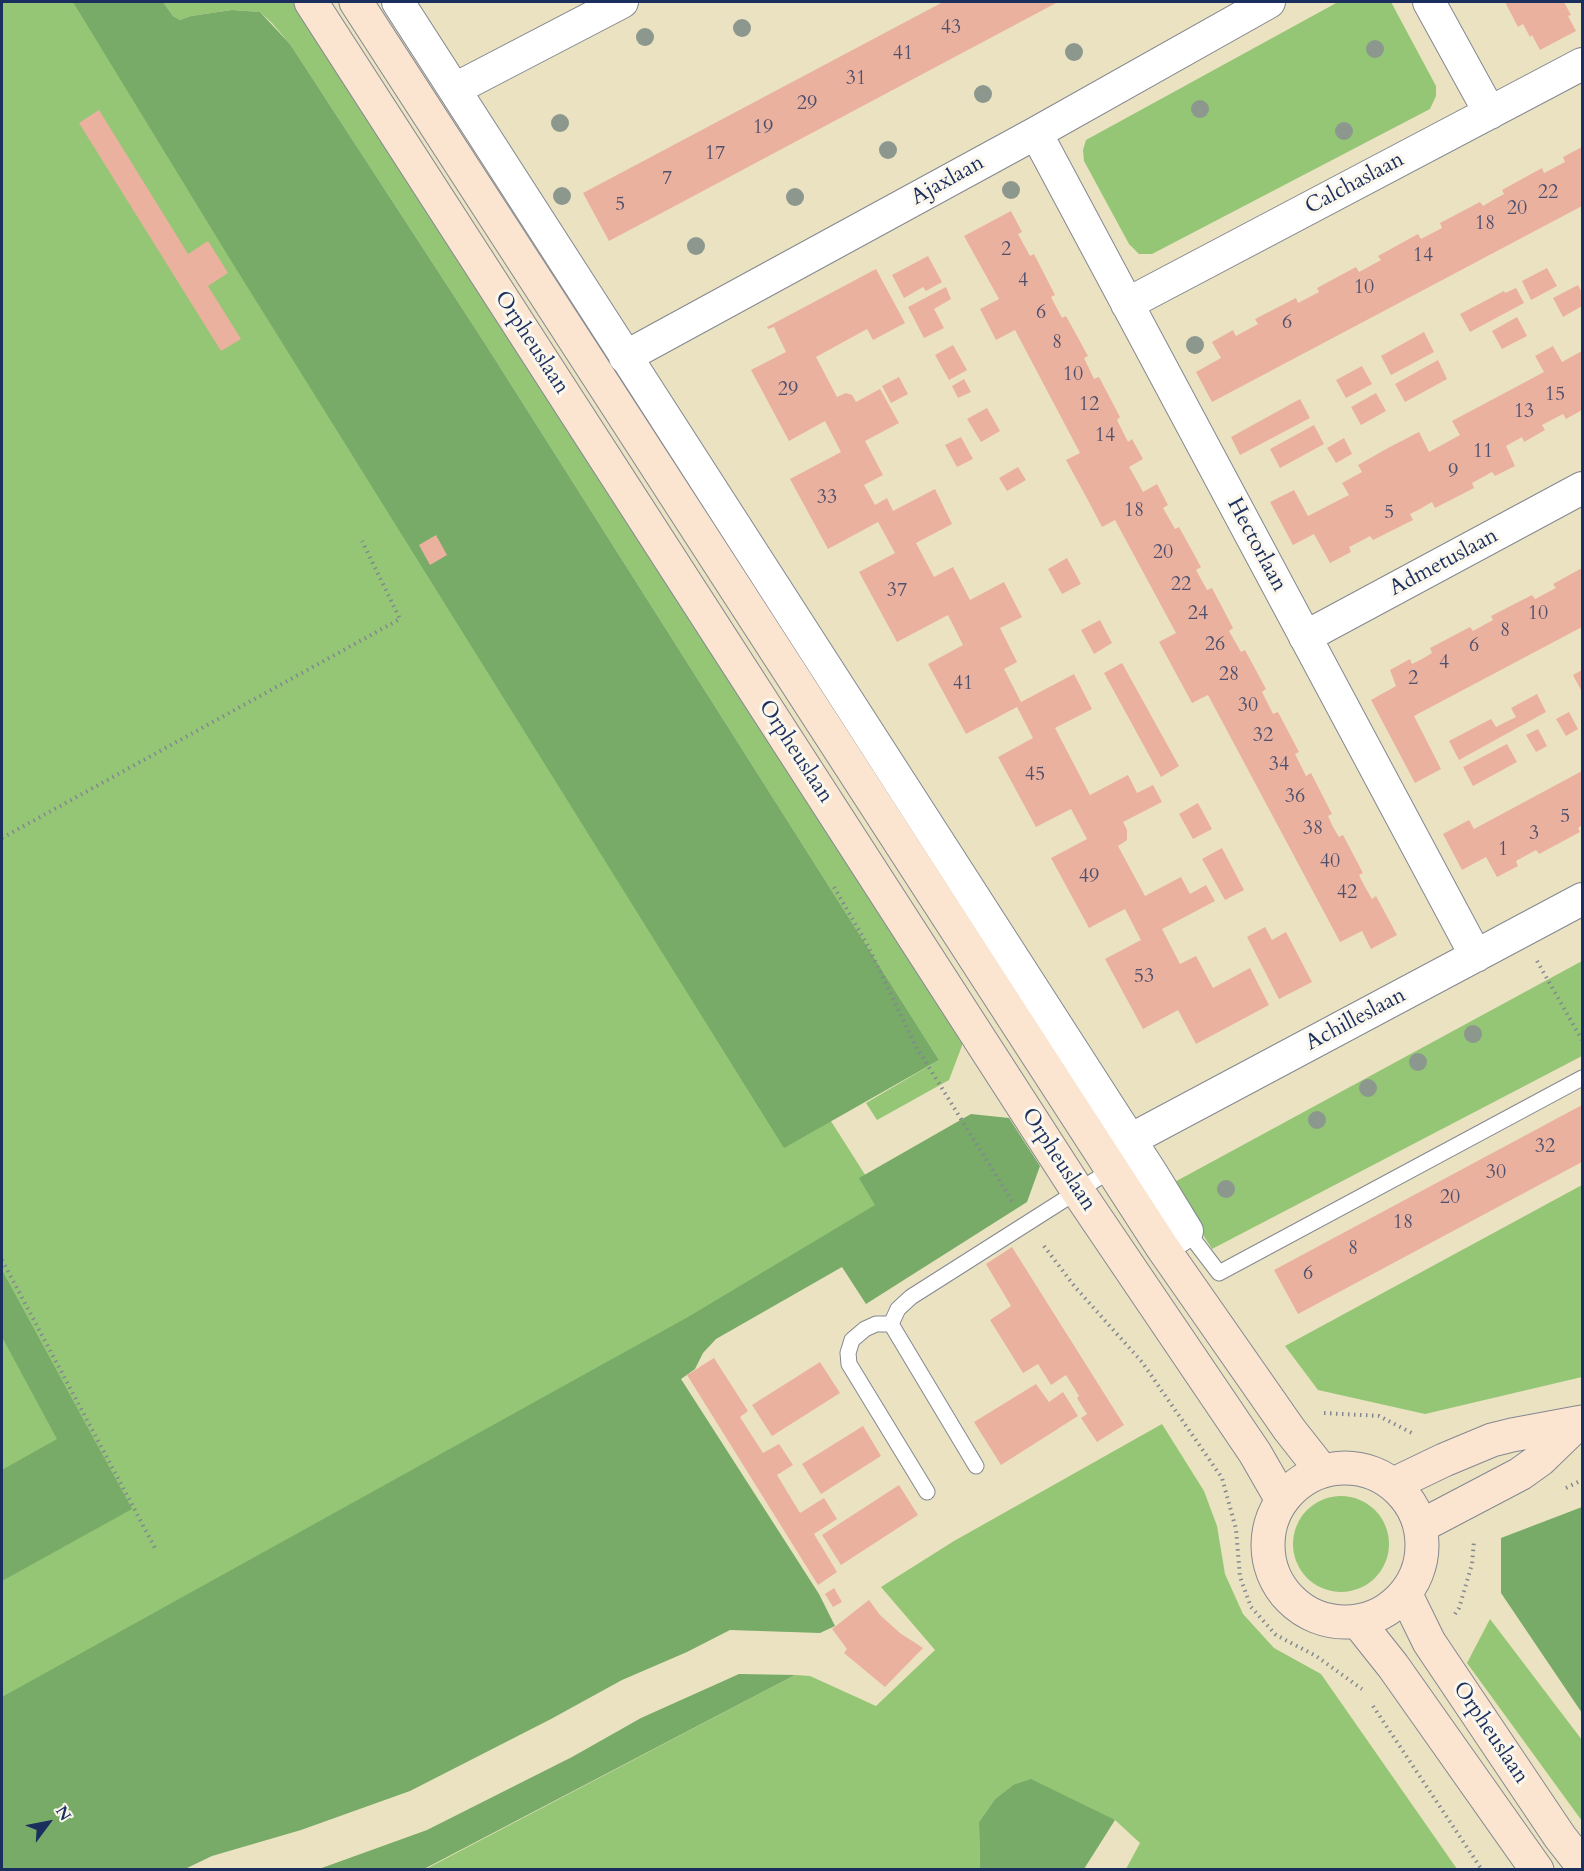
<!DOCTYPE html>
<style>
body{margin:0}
#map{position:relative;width:1584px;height:1871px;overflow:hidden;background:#ebe2c1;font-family:Cardo,serif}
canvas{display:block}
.frame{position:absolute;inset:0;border:3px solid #1b2f5e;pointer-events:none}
.north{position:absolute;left:18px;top:1793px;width:60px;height:60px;-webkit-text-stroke:4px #fbf7ec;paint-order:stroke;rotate:58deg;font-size:16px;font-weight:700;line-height:24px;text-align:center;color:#1b2f5e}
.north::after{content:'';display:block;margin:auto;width:21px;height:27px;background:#1b2f5e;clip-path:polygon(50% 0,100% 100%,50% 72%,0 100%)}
</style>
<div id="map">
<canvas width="1584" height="1871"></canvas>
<div class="frame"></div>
<div class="north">N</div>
</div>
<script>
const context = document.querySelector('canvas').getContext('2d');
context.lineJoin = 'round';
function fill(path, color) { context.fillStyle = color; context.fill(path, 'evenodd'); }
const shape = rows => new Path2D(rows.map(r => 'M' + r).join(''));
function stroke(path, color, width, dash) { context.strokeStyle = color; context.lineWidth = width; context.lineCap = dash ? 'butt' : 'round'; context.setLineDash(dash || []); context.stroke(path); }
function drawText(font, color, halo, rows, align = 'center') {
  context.font = font + ' Cardo,serif'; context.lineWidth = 6; context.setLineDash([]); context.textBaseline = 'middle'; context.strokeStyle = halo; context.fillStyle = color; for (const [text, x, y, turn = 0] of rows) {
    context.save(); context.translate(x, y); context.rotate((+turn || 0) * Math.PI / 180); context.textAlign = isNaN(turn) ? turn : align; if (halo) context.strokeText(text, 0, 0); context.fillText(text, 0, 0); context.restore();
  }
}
fill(shape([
 [2,2,119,2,892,1217,2,1757],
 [163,2,299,2,966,1035,949,1080,877,1120,866,1103,939,1060,484,342,290,44,272,23,260,12,232,10,191,16,180,20,173,16],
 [1338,2,1391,2,1436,86,1436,96,1430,109,1152,254,1139,254,1129,244,1084,161,1083,150,1086,140],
 [1582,961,1582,1056,1212,1249,1171,1184],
 [1582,1185,1582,1377,1425,1414,1318,1390,1285,1346],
 [1162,1424,1204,1491,1217,1526,1225,1574,1243,1614,1274,1648,1321,1674,1457,1869,1126,1869,1140,1843,1115,1820,1013,1785,995,1799,979,1822,980,1869,424,1870,795,1675,810,1676,876,1706,935,1650,881,1587,954,1541],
 '1293 1544a48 48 0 1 1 96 0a48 48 0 1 1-96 0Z',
 [1490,1619,1582,1740,1582,1821,1467,1663]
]), '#94c676');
fill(shape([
 [73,2,163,2,173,16,180,20,191,16,232,10,260,12,290,44,484,342,939,1060,784,1148,230,259],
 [971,1114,1009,1118,1040,1166,1027,1202,866,1304,842,1267,716,1339,703,1353,695,1369,681,1379,819,1594,835,1626,820,1633,730,1630,687,1652,622,1680,551,1719,410,1791,301,1830,212,1856,185,1869,2,1869,2,1697,688,1317,875,1205,859,1178],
 [2,1270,132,1509,2,1581,2,1470,57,1439,2,1337],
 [1582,1507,1582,1713,1501,1593,1501,1538],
 [739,1674,795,1675,424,1869,319,1869,427,1830,572,1757,641,1718],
 [1031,1779,1115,1820,1084,1869,980,1869,979,1822,995,1799,1013,1785]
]), '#77ab67');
fill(shape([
 [943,2,1058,2,609,241,583,193],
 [1505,2,1564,2,1571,15,1568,16,1576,31,1540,50,1532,35,1530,37,1523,24,1518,27],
 [99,110,188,254,208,241,228,273,208,286,241,339,221,351,79,123],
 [1582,147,1582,206,1212,402,1196,372,1221,358,1212,342,1233,330,1236,336,1258,324,1255,319,1296,298,1298,303,1319,292,1317,288,1356,267,1359,272,1381,260,1378,256,1418,234,1421,239,1442,228,1440,223,1480,202,1483,206,1493,200,1504,194,1502,190,1542,168,1544,173,1565,162,1563,157],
 [1011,211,1022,232,1018,234,1030,256,1034,254,1055,295,1051,297,1062,318,1066,316,1088,356,1084,358,1094,379,1099,377,1120,417,1117,420,1128,442,1132,439,1143,459,1129,467,1136,479,1143,492,1157,484,1168,505,1163,508,1175,529,1179,527,1201,567,1196,570,1207,590,1212,588,1233,628,1229,631,1241,652,1245,650,1266,689,1262,692,1273,714,1278,712,1299,752,1295,754,1306,776,1311,773,1332,814,1328,816,1333,827,1339,837,1343,835,1363,873,1359,875,1365,887,1372,899,1376,896,1397,935,1371,949,1362,931,1340,942,1208,695,1192,703,1159,642,1176,633,1115,520,1102,527,1090,504,1066,460,1080,453,1015,330,996,340,980,309,999,299,964,236],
 [928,256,942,282,926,291,923,287,904,298,892,275],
 [1547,268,1557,286,1531,300,1522,281],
 [876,269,905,323,873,340,867,329,816,357,837,397,846,393,852,395,856,402,880,389,899,423,865,441,883,475,864,485,875,505,887,498,893,511,935,489,952,524,916,543,934,577,953,567,970,600,1004,582,1022,617,1000,628,1017,662,1004,669,1021,702,1074,674,1092,709,1055,728,1090,795,1128,775,1137,793,1153,785,1162,802,1123,822,1127,830,1127,840,1118,846,1145,896,1181,877,1190,894,1206,885,1215,901,1162,929,1163,931,1180,964,1196,956,1213,988,1250,968,1269,1005,1196,1044,1178,1010,1143,1029,1105,959,1141,940,1125,909,1089,928,1051,858,1087,839,1071,809,1036,827,998,757,1033,738,1017,707,966,734,928,664,963,645,948,615,897,642,859,572,895,553,878,522,828,549,790,479,841,452,825,421,789,441,751,370,786,352,774,327,768,329,767,327],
 [1578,285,1582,293,1582,306,1563,317,1553,298],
 [946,287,951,299,934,309,944,328,924,338,908,307],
 [1516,288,1524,303,1470,332,1460,314,1504,291,1505,293],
 [1517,317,1527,336,1502,349,1492,331],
 [1424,332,1434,352,1391,375,1381,356],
 [953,345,967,370,949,380,935,355],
 [1553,346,1562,362,1582,351,1582,410,1566,419,1563,414,1542,425,1545,430,1524,442,1522,437,1506,446,1515,466,1495,476,1492,472,1472,483,1474,488,1435,508,1432,502,1420,509,1410,514,1413,520,1373,540,1370,536,1359,542,1349,547,1351,552,1330,563,1314,534,1293,545,1270,502,1294,490,1308,516,1349,495,1342,483,1362,472,1358,465,1388,448,1419,432,1429,452,1460,435,1452,421,1544,372,1535,356],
 [1438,360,1447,379,1405,402,1395,384],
 [1362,366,1372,384,1346,398,1336,380],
 [899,377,908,394,891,403,882,386],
 [964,379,971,392,958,398,952,386],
 [1376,393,1386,411,1361,425,1351,407],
 [1300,399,1310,418,1240,455,1231,437],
 [987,408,1000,431,981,442,967,419],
 [1314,425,1324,444,1280,468,1270,449],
 [961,437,973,459,957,467,945,445],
 [1344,438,1352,454,1336,463,1327,448],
 [1018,467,1026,480,1007,491,999,478],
 [436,535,447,555,430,565,419,545],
 [1067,558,1081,584,1062,594,1048,569],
 [1582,568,1582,627,1414,716,1441,769,1415,783,1371,700,1396,686,1390,670,1410,659,1412,664,1422,659,1432,653,1430,648,1470,627,1473,631,1493,620,1491,616,1532,595,1535,599,1556,588,1553,584],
 [1100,620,1112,643,1094,654,1081,630],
 [1122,663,1179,766,1161,777,1104,673],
 [1582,670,1582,692,1573,675],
 [1537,694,1546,712,1459,760,1449,741,1491,719,1496,727,1516,717,1511,708],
 [1569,712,1578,729,1566,736,1556,719],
 [1538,729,1547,746,1536,752,1526,735],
 [1507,744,1517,762,1473,786,1463,767],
 [1582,771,1582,825,1578,828,1580,832,1539,854,1536,850,1516,861,1518,866,1497,877,1486,857,1462,870,1443,834,1469,820,1474,829],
 [1198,803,1212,829,1193,839,1179,814],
 [1222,848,1244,890,1225,900,1202,859],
 [1265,927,1272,940,1286,932,1312,982,1279,999,1247,937],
 [1582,1105,1582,1162,1298,1314,1274,1270],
 [1012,1247,1124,1425,1097,1442,1081,1418,1087,1414,1077,1398,1079,1396,1066,1375,1051,1385,1038,1364,1023,1373,990,1320,1011,1306,986,1264],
 [714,1358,748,1411,740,1417,763,1453,779,1444,793,1465,777,1475,800,1513,824,1498,837,1519,814,1534,837,1572,818,1585,687,1375],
 [820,1362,840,1393,772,1436,752,1405],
 [1036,1384,1049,1402,1063,1392,1078,1416,1001,1465,974,1422],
 [863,1426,881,1456,821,1494,802,1464],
 [899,1485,918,1515,841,1565,822,1535],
 [834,1588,842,1602,833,1607,825,1594],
 [869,1600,880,1615,900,1633,923,1648,885,1687,844,1653,847,1649,832,1629]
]), '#ebb19f');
const lane = shape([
 [1187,1231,1219,1273,1582,1078],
 [891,1324,876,1324,865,1329,852,1340,848,1353,849,1364,927,1492],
 [976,1466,891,1324,898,1309,911,1297,1111,1170]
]);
const street = shape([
 [398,2,1152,1174,1187,1231,1162,1247],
 [1429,2,1490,113],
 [455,89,622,2],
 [1036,133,1476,956],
 [1127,304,1582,64],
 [625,357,1036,133,1269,2],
 [1305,637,1582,488],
 [1130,1140,1582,899]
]);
const secondary = shape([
 [311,2,1077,1190,1255,1453,1282,1500],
 [356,2,1162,1247,1289,1429,1322,1471],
 '1268 1545a77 77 0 1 1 154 0a77 77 0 1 1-154 0Z',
 [1394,1484,1444,1460,1492,1440,1512,1435,1582,1422],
 [1421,1526,1520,1474,1541,1459,1577,1424],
 [1406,1595,1429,1642,1560,1837,1582,1865],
 [1358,1622,1393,1666,1537,1870]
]);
stroke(lane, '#838890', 17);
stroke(street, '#838890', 34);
stroke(secondary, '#838890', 35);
stroke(shape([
 [2,838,400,619,362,541],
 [834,887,868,946,915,1045,1012,1201],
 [1537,961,1582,1040],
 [1044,1246,1075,1287,1142,1362,1222,1478,1236,1529,1240,1577,1251,1607,1276,1635,1316,1656,1362,1689],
 [2,1260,155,1548],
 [1324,1413,1379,1416,1414,1434],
 [1566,1488,1582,1480],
 [1455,1614,1459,1608,1472,1564,1474,1541],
 [1373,1706,1482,1870]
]), '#838890', 4, [1.5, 4.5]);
stroke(lane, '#fff', 15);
stroke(street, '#fff', 32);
stroke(secondary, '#fce5d0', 33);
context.fillStyle = '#8c988e';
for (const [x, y] of [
 [742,28],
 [645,37],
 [1375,49],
 [1074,52],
 [983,94],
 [1200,109],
 [560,123],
 [1344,131],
 [888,150],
 [1011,190],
 [562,196],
 [795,197],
 [696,246],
 [1195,345],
 [1473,1034],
 [1418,1062],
 [1368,1088],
 [1317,1120],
 [1226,1189]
]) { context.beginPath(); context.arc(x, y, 9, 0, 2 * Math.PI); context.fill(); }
drawText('20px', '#4f506e', null, [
 ["43",951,28],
 ["41",903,54],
 ["31",856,79],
 ["29",807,104],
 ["19",763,128],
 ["17",715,154],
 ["7",667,179],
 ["22",1548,193],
 ["5",620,205],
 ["20",1517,209],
 ["18",1485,224],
 ["2",1006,250],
 ["14",1423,256],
 ["4",1023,281],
 ["10",1364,288],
 ["6",1041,313],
 ["6",1287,323],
 ["8",1057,343],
 ["10",1073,375],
 ["29",788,390],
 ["15",1555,395],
 ["12",1089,405],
 ["13",1524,412],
 ["14",1105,436],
 ["11",1483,452],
 ["9",1453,472],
 ["33",827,498],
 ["18",1134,511],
 ["5",1389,513],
 ["20",1163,553],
 ["22",1181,585],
 ["37",897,591],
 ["24",1198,614],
 ["10",1538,614],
 ["8",1505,631],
 ["26",1215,645],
 ["6",1474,646],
 ["4",1444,663],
 ["28",1229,675],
 ["2",1413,679],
 ["41",963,684],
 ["30",1248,706],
 ["32",1263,736],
 ["34",1279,765],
 ["45",1035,775],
 ["36",1295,797],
 ["5",1565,817],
 ["38",1313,829],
 ["3",1534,834],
 ["1",1503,850],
 ["40",1330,862],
 ["49",1089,877],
 ["42",1347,893],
 ["53",1144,977],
 ["32",1545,1147],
 ["30",1496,1173],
 ["20",1450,1198],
 ["18",1403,1223],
 ["8",1353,1249],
 ["6",1308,1274]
]);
drawText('22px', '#1b2f5e', '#fbf7ec', [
 ["Ajaxlaan",948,181,-29],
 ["Calchaslaan",1355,184,-28],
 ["Orpheuslaan",531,343,57],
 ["Hectorlaan",1256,545,62],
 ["Admetuslaan",1444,563,-28],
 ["Orpheuslaan",795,752,57],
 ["Achilleslaan",1356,1020,-28],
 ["Orpheuslaan",1058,1160,57],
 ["Orpheuslaan",1490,1733,56]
]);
</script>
